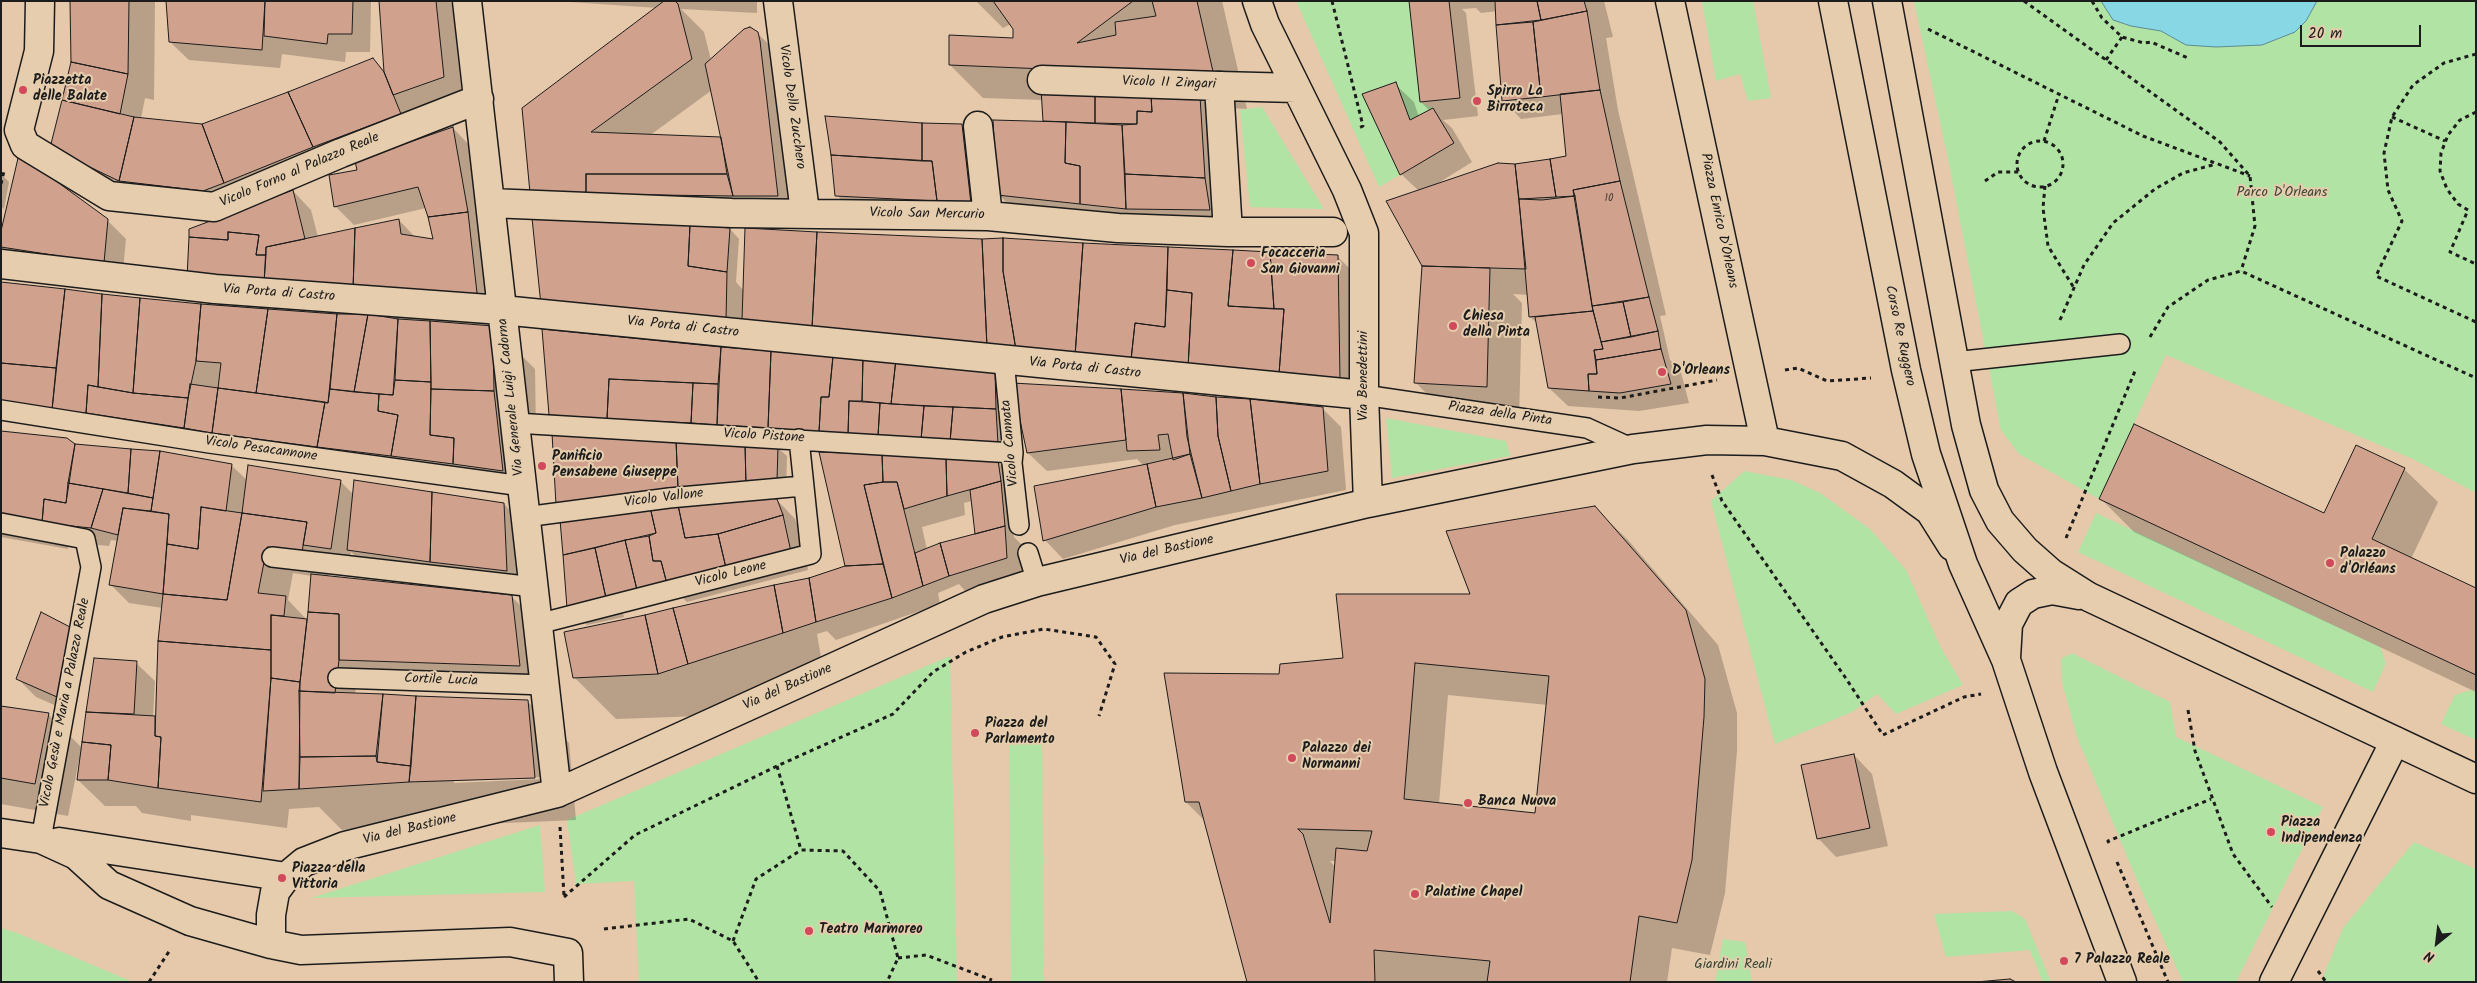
<!DOCTYPE html>
<meta charset="utf-8">
<style>
body{margin:0}
#map{position:relative;width:2477px;height:983px;overflow:hidden;background:#e6c8aa;font-family:Kalam,sans-serif}
canvas{display:block}
.frame{position:absolute;inset:0;border:2px solid #1c1c1c;pointer-events:none}
.north{position:absolute;left:2412px;top:918px;width:50px;height:50px;-webkit-text-stroke:4px #e5cdad;paint-order:stroke;rotate:209deg;font-size:14px;font-weight:700;line-height:20px;text-align:center;color:#1c1c1c}
.north::after{content:'';display:block;margin:auto;width:18px;height:22px;background:#1c1c1c;clip-path:polygon(50% 0,100% 100%,50% 72%,0 100%)}
.scale{position:absolute;left:2300px;top:25px;width:121px;height:22px;box-sizing:border-box;border:2px solid #1c1c1c;border-top:0;padding-left:6px;font-size:15px;line-height:18px;white-space:nowrap;color:#1c1c1c;-webkit-text-stroke:4px #e5cdad;paint-order:stroke}
</style>
<div id="map">
<canvas width="2477" height="983"></canvas>
<div class="frame"></div>
<div class="north">N</div>
<div class="scale">20 m</div>
</div>
<script>
const context = document.querySelector('canvas').getContext('2d');
context.lineJoin = 'round';
function fill(path, color) { context.fillStyle = color; context.fill(path, 'evenodd'); }
const shape = rows => new Path2D(rows.map(r => 'M' + r).join(''));
function stroke(path, color, width, dash) { context.strokeStyle = color; context.lineWidth = width; context.lineCap = dash ? 'butt' : 'round'; context.setLineDash(dash || []); context.stroke(path); }
function drawText(font, color, halo, rows, align = 'center') {
  context.font = font + ' Kalam,sans-serif'; context.lineWidth = 4; context.setLineDash([]); context.textBaseline = 'middle'; context.strokeStyle = halo; context.fillStyle = color; for (const [text, x, y, turn = 0] of rows) {
    context.save(); context.translate(x, y); context.rotate((+turn || 0) * Math.PI / 180); context.textAlign = isNaN(turn) ? turn : align; if (halo) context.strokeText(text, 0, 0); context.fillText(text, 0, 0); context.restore();
  }
}
fill(shape([
 [1296,1,1409,1,1420,102,1433,108,1410,120,1400,175,1379,187],
 [1702,1,1753,1,1771,98,1748,101,1740,74,1716,81],
 [1914,1,2476,1,2476,493,2413,459,2166,355,2099,499,2019,454,2001,430,1948,159],
 [1262,107,1324,209,1250,207,1240,110],
 [1386,418,1506,441,1510,456,1392,478],
 [1744,471,1791,480,1820,493,1870,529,1906,570,1941,648,1963,685,1896,714,1877,694,1852,712,1775,744,1711,501],
 [2096,513,2380,647,2386,663,2373,692,2078,552],
 [2072,653,2170,702,2176,737,2323,807,2236,982,2183,982,2139,885,2077,737,2062,682,2061,659],
 [950,656,957,982,639,982,634,881,576,884,567,820],
 [2471,690,2476,692,2476,740,2441,724,2455,695],
 [1009,737,1042,737,1044,982,1011,982],
 [540,825,545,892,311,898],
 [2414,842,2476,869,2476,982,2321,982,2343,928],
 [2012,911,2025,919,2051,982,2043,982,2030,950,1946,957,1934,914],
 [1,928,17,933,133,982,1,982],
 [1723,939,1745,942,1752,982,1715,982]
]), '#b0e3a4');
const water = shape([
 [2101,1,2317,1,2306,21,2295,32,2262,45,2216,47,2186,45,2161,31,2131,26,2113,20,2101,1]
]);
fill(water, '#87d7e4');
stroke(water, '#5c8c94', 1);
fill(shape([
 [71,1,155,1,154,100,145,98,141,118,202,125,373,59,385,72,380,1,449,1,452,4,462,95,223,209,139,199,70,166,73,62],
 [168,1,371,1,370,52,346,52,345,62,282,54,280,68,189,60,170,42],
 [556,1,757,1,757,13,681,9,704,32,711,60,754,30,785,60,804,222,612,223,730,229,739,239,736,282,744,291,981,240,1337,256,1364,283,1366,406,993,371,1013,390,1007,453,866,454,998,462,1007,471,1014,537,1023,546,1025,576,968,594,959,584,938,593,940,604,836,640,827,631,817,634,824,675,701,716,616,719,574,677,809,579,847,567,854,452,776,446,787,456,786,490,764,498,777,500,795,519,801,535,808,570,687,602,678,593,621,606,624,617,587,625,569,607,561,521,571,436,550,414,571,333,543,305,532,192,658,8],
 [712,90,723,139,649,136],
 [623,336,752,347,850,357,721,349,623,338],
 [690,408,693,408,692,429,689,429],
 [972,501,976,535,927,550,922,527,965,515,964,503],
 [976,1,1222,1,1247,109,1209,107,1228,228,1017,213,998,194,1047,123,1044,120,1043,100,983,98,950,65,1014,39,1015,29,1011,24,1003,28],
 [1410,1,1604,1,1613,37,1606,38,1618,110,1666,315,1660,316,1670,360,1680,369,1689,403,1639,411,1568,406,1549,388,1537,323,1530,317,1529,295,1513,294,1522,303,1519,419,1449,416,1416,383,1423,266,1419,191,1401,174,1395,84,1414,102,1419,117,1430,111,1421,102],
 [1476,8,1481,13,1498,11,1503,100,1521,119,1563,114,1567,157,1515,165,1499,164,1432,187,1472,162,1452,128,1443,120,1478,116,1466,13,1462,9],
 [826,117,961,125,980,144,989,222,855,214,837,195],
 [453,128,471,147,508,342,535,369,536,432,515,431,521,489,1,416,1,284,216,306,188,278,293,191,311,210,318,237,399,220,416,238,435,241,426,208,354,225,335,206,359,171],
 [1,174,9,182,4,209,1,206],
 [107,220,126,239,122,281,17,265,1,248,1,236],
 [1322,408,1341,427,1346,490,1175,525,1063,559,1045,540,1144,466,1137,459,1047,471,1028,453],
 [1,432,74,445,231,465,248,481,340,481,354,495,504,504,522,523,525,589,367,568,351,552,349,567,330,565,328,577,511,596,538,623,546,692,357,677,355,695,527,701,569,743,576,820,342,830,319,807,289,809,287,828,191,815,191,821,142,813,136,806,105,806,78,780,81,761,79,760,68,816,1,804,1,707,48,714,83,749,89,713,87,712,136,663,155,681,153,717,156,719,163,608,129,603,110,584,118,541,111,540,109,546,69,542,68,549,1,537],
 [293,573,312,576,308,621,288,600],
 [541,777,541,779,454,783,454,781],
 [2404,469,2438,502,2411,559,2476,589,2476,692,2134,532,2101,499,2325,515],
 [1594,507,1628,540,1718,645,1737,713,1737,751,1725,893,1710,955,1672,948,1667,982,1249,982,1205,821,1186,802,1281,675,1344,659,1472,595],
 [1448,695,1548,705,1536,815,1439,804],
 [1330,861,1336,861,1336,868],
 [69,628,88,647,75,714,36,697,17,678],
 [1854,755,1872,774,1888,846,1836,857,1818,838]
]), '#0003');
const building = shape([
 [70,1,129,1,128,74,71,62,70,1],
 [166,1,265,1,262,50,169,42,166,1],
 [265,1,353,1,352,34,328,34,327,44,264,36,265,1],
 [379,1,436,1,444,77,393,95,384,72,379,1],
 [664,1,675,1,678,4,692,59,591,132,721,137,727,174,586,174,586,194,530,193,522,108,664,1],
 [993,1,1133,1,1077,43,1116,35,1115,22,1156,16,1152,1,1197,1,1214,76,949,65,949,35,1013,38,1013,29,993,1],
 [1409,1,1449,1,1460,98,1420,102,1409,1],
 [1495,1,1537,1,1541,20,1496,25,1495,1],
 [1537,1,1584,1,1587,11,1541,20,1537,1],
 [1587,11,1600,90,1541,97,1533,22,1587,11],
 [1533,22,1541,97,1502,101,1496,25,1533,22],
 [750,27,758,32,760,41,778,196,733,196,705,64,744,29,750,27],
 [373,58,384,72,401,114,313,147,288,92,373,58],
 [71,62,128,74,120,114,62,100,71,62],
 [1396,82,1410,120,1433,108,1454,143,1400,175,1362,94,1396,82],
 [1041,89,1095,93,1095,123,1043,121,1041,89],
 [1600,90,1620,181,1573,190,1575,196,1556,197,1550,159,1566,156,1560,94,1600,90],
 [288,92,313,147,224,183,202,124,288,92],
 [1095,93,1151,96,1152,112,1137,111,1137,124,1095,123,1095,93],
 [1151,96,1200,96,1205,178,1125,174,1122,125,1137,124,1137,111,1152,112,1151,96],
 [62,100,134,117,119,181,50,148,62,100],
 [825,116,922,123,922,161,831,155,825,116],
 [134,117,202,124,224,183,203,191,119,181,134,117],
 [993,120,1066,122,1065,163,1080,166,1080,204,997,195,993,120],
 [1066,122,1122,125,1126,209,1080,204,1080,166,1065,163,1066,122],
 [922,123,962,124,971,204,937,201,932,161,922,161,922,123],
 [453,127,468,212,428,217,418,187,334,207,329,175,357,170,355,161,453,127],
 [19,154,108,219,104,263,1,247,1,231,19,154],
 [831,155,932,161,937,201,835,196,831,155],
 [1550,159,1556,197,1519,199,1515,164,1550,159],
 [1498,163,1515,164,1526,269,1422,266,1386,201,1498,163],
 [586,174,727,174,733,196,586,194,586,174],
 [1125,174,1205,178,1210,210,1126,209,1125,174],
 [1620,181,1649,297,1592,306,1573,190,1620,181],
 [293,190,305,239,266,247,266,255,256,255,259,235,228,232,228,240,189,237,189,229,293,190],
 [1575,196,1593,311,1529,317,1519,199,1542,200,1575,196],
 [468,212,478,302,353,290,355,228,399,219,401,234,433,239,428,217,468,212],
 [532,218,690,225,688,266,727,272,726,321,541,305,532,218],
 [690,225,730,228,727,272,688,266,690,225],
 [355,228,353,290,264,283,266,247,355,228],
 [745,228,817,232,812,328,742,320,745,228],
 [228,232,259,235,256,255,266,255,264,283,187,278,189,237,228,240,228,232],
 [817,232,982,239,987,347,812,328,817,232],
 [1003,238,1083,243,1075,356,1016,350,1003,271,1003,238],
 [1003,238,1003,271,1016,350,987,347,982,239,1003,238],
 [1083,243,1168,247,1165,327,1135,323,1131,360,1075,356,1083,243],
 [1168,247,1233,250,1228,306,1284,309,1279,374,1188,368,1192,293,1167,290,1168,247],
 [1233,250,1270,252,1274,309,1228,306,1233,250],
 [1270,252,1338,255,1340,380,1279,374,1284,309,1274,309,1270,252],
 [1422,266,1490,268,1487,387,1414,383,1422,266],
 [1,282,65,289,56,368,1,363,1,282],
 [65,289,102,294,98,387,88,385,86,413,52,410,65,289],
 [1167,290,1192,293,1188,368,1131,360,1135,323,1165,327,1167,290],
 [102,294,140,298,133,393,98,387,102,294],
 [1649,297,1658,331,1631,337,1623,302,1649,297],
 [140,298,201,304,196,361,188,398,133,393,140,298],
 [1623,302,1631,337,1601,342,1592,306,1623,302],
 [201,304,268,309,256,393,218,388,221,363,196,361,201,304],
 [268,309,337,314,328,403,256,393,268,309],
 [1593,311,1603,349,1594,350,1597,374,1588,374,1589,391,1548,388,1535,317,1593,311],
 [337,314,368,314,354,392,330,389,337,314],
 [368,314,398,319,393,395,354,392,368,314],
 [398,319,430,321,431,382,395,380,398,319],
 [430,321,493,326,494,391,431,389,430,321],
 [542,329,721,347,718,384,609,379,607,419,549,415,542,329],
 [1658,331,1661,349,1596,360,1594,350,1603,349,1601,342,1658,331],
 [721,347,771,351,768,428,717,425,721,347],
 [1661,349,1671,384,1620,393,1589,391,1588,374,1597,374,1596,360,1661,349],
 [771,351,833,356,829,397,821,397,819,432,768,428,771,351],
 [833,356,863,357,862,401,849,401,848,435,819,432,821,397,829,397,833,356],
 [863,357,896,359,891,404,862,401,863,357],
 [896,359,995,370,996,409,891,404,896,359],
 [1,363,56,368,52,410,1,401,1,363],
 [609,379,693,383,691,423,607,419,609,379],
 [395,380,431,382,430,435,454,438,453,464,391,456,398,415,378,411,379,394,393,395,395,380],
 [693,383,718,384,717,425,691,423,693,383],
 [1012,383,1121,389,1126,440,1027,453,1012,383],
 [190,384,218,388,212,433,184,428,190,384],
 [88,385,133,393,188,398,184,428,86,413,88,385],
 [218,388,325,402,317,447,212,433,218,388],
 [330,389,379,394,378,411,398,415,391,456,317,447,325,402,328,403,330,389],
 [431,389,494,391,503,471,453,464,454,438,430,435,431,389],
 [1121,389,1183,393,1190,454,1173,460,1168,434,1158,435,1160,450,1127,451,1121,389],
 [1183,393,1216,397,1218,436,1231,491,1202,498,1187,437,1183,393],
 [1216,397,1250,399,1260,484,1231,491,1218,436,1216,397],
 [1250,399,1323,407,1328,471,1260,484,1250,399],
 [849,401,880,403,878,436,848,435,849,401],
 [880,403,924,406,921,440,878,436,880,403],
 [924,406,953,407,950,442,921,440,924,406],
 [953,407,996,409,998,444,950,442,953,407],
 [2134,424,2324,513,2356,445,2405,468,2372,539,2476,588,2476,675,2099,499,2134,424],
 [1,431,67,438,75,444,66,503,44,499,42,523,1,517,1,431],
 [552,433,676,440,678,488,556,505,552,433],
 [676,440,745,444,746,485,678,488,676,440],
 [75,444,131,449,128,493,68,483,75,444],
 [745,444,778,446,777,481,746,485,745,444],
 [131,449,160,451,153,498,128,493,131,449],
 [160,451,232,464,226,511,201,507,198,549,167,544,169,514,151,511,160,451],
 [819,452,882,454,883,482,864,485,883,564,845,566,819,452],
 [882,454,946,459,947,496,904,509,897,482,883,482,882,454],
 [1190,454,1202,498,1156,507,1147,464,1190,454],
 [946,459,998,460,1001,481,947,496,946,459],
 [1147,464,1156,507,1043,541,1034,486,1147,464],
 [248,465,341,480,331,549,303,545,307,522,242,513,248,465],
 [354,480,432,492,430,562,347,550,354,480],
 [1001,481,1005,526,975,534,970,490,1001,481],
 [883,482,897,482,923,586,892,598,864,485,883,482],
 [68,483,103,489,91,528,42,523,44,499,66,503,68,483],
 [103,489,153,498,151,511,123,508,118,535,91,528,103,489],
 [432,492,504,503,507,571,430,562,432,492],
 [751,495,777,499,783,515,718,534,685,538,678,505,751,495],
 [678,505,685,538,718,534,726,568,667,584,661,561,653,561,649,536,656,533,650,507,678,505],
 [1595,506,1686,610,1705,679,1704,717,1692,860,1677,923,1639,916,1630,982,1487,982,1490,961,1374,950,1375,982,1247,982,1199,802,1185,802,1164,673,1279,674,1280,664,1343,658,1336,594,1470,594,1446,531,1595,506],
 [1415,663,1549,676,1535,813,1404,799,1415,663],
 [1298,829,1372,831,1367,851,1336,848,1330,923,1303,834,1298,829],
 [201,507,242,513,227,600,163,594,167,544,198,549,201,507],
 [650,507,656,533,563,555,560,520,650,507],
 [123,508,169,514,163,594,109,585,123,508],
 [242,513,307,522,302,552,267,547,258,593,286,596,284,616,271,615,271,650,158,641,163,594,227,600,242,513],
 [783,515,791,552,726,568,718,534,783,515],
 [1005,526,1007,558,949,576,940,543,1005,526],
 [649,536,653,561,661,561,667,584,637,590,625,540,649,536],
 [625,540,637,590,606,598,595,548,625,540],
 [940,543,949,576,923,586,915,553,940,543],
 [595,548,606,598,567,608,563,555,595,548],
 [883,564,892,598,816,622,809,578,845,566,883,564],
 [311,574,512,595,520,666,339,660,339,614,308,612,311,574],
 [809,578,816,622,783,633,774,585,809,578],
 [774,585,783,633,688,664,673,608,774,585],
 [673,608,688,664,658,674,645,615,673,608],
 [41,612,70,627,57,697,16,679,41,612],
 [308,612,339,614,339,660,335,693,299,691,308,612],
 [271,615,307,619,300,682,271,678,271,615],
 [645,615,658,674,573,678,564,632,645,615],
 [158,641,271,650,271,678,261,802,158,788,161,737,155,736,158,641],
 [94,658,137,661,134,714,86,712,94,658],
 [271,678,300,682,299,789,263,791,271,678],
 [299,691,383,694,376,756,300,757,299,691],
 [383,694,416,696,411,766,377,762,383,694],
 [416,696,528,700,535,778,409,782,416,696],
 [1,706,49,713,35,784,1,778,1,706],
 [86,712,155,716,155,736,161,737,158,788,108,780,111,745,82,742,86,712],
 [82,742,111,745,108,780,77,780,82,742],
 [1854,754,1870,828,1817,839,1801,765,1854,754],
 [376,756,377,762,411,766,409,782,299,789,300,757,376,756],
 [2010,979,2016,982,1976,982,2010,979]
]);
fill(building, '#d0a28e');
stroke(building, '#1c1c1c', 1);
const service = shape([
 [1004,360,1013,453,1012,463,1019,525],
 [1954,362,2120,344],
 [1364,395,1587,428,1633,449],
 [1,410,209,443,522,486],
 [515,423,1013,453],
 [525,517,669,498,803,486],
 [1,523,85,539,91,567,41,839],
 [1028,553,1037,582],
 [272,557,534,587],
 [538,624,811,554,799,439],
 [338,678,545,685]
]);
const pedestrian = shape([
 [1257,1,1265,24,1347,190,1364,233,1364,395],
 [1219,86,1296,88]
]);
const minor = shape([
 [467,1,557,793],
 [778,1,805,212],
 [1670,1,1765,441],
 [1042,80,1219,86,1228,232],
 [978,126,988,216],
 [19,130,25,145,109,196,214,207,341,153,479,99],
 [19,130,39,51,40,1],
 [490,203,732,213,988,216,1118,228,1228,232,1333,232],
 [1,264,215,289,502,310,1364,395,1368,503],
 [1,833,41,839,76,855,109,885,190,921,271,944,301,950,510,942,568,953,569,982],
 [59,842,286,877],
 [271,944,271,915,275,892,286,877,304,862,345,846,557,793,984,599,1037,582,1368,503,1633,449,1707,440,1765,441,1842,456,1893,484,1930,511,1952,546],
 [2274,982,2395,741]
]);
const secondary = shape([
 [1833,1,1906,370,1926,454,1963,564,2006,660,2043,772,2122,982],
 [1887,1,1966,425,1984,490,2000,521,2025,550,2051,573,2089,597,2476,779],
 [2006,658,2008,624,2019,603,2033,594,2052,590,2079,595]
]);
stroke(service, '#1c1c1c', 22);
stroke(pedestrian, '#1c1c1c', 31);
stroke(minor, '#1c1c1c', 31);
stroke(secondary, '#1c1c1c', 31);
stroke(shape([
 [1332,1,1363,126,1357,129],
 [2024,1,2220,142,2250,176,2255,226,2241,271],
 [2092,1,2102,18,2122,37,2144,43,2151,42,2188,58],
 [1928,29,2143,136,2250,176],
 [2476,54,2444,63,2413,85,2392,117,2384,153,2388,190,2402,221,2376,276,2476,322],
 [2106,60,2122,37],
 [2476,112,2460,120,2448,135,2441,153,2440,171,2447,189,2458,204,2468,210,2450,252,2476,264],
 [2392,117,2445,141],
 '2017 164a23 23 0 1 1 46 0a23 23 0 1 1-46 0Z',
 [2044,141,2059,94],
 [1985,181,1998,172,2019,172],
 [1,184,4,171],
 [2045,186,2043,208,2048,246,2074,288],
 [2060,320,2084,265,2113,223,2155,189,2183,173,2216,164],
 [2150,337,2168,307,2208,280,2241,271,2476,378],
 [1785,370,1798,368,1827,381,1871,378],
 [1598,397,1620,398,1717,380],
 [1712,475,1722,501,1845,677,1883,735,1964,697,1981,694],
 [2066,538,2135,371],
 [2188,710,2195,751,2233,854,2272,907],
 [777,766,801,850,843,851,880,891,898,958,887,982],
 [560,827,564,896],
 [2109,843,2108,841,2211,799],
 [2117,862,2168,982],
 [564,897,635,835,777,766,893,714,933,672,966,652,1002,637,1044,629,1096,637,1115,664,1099,716],
 [604,929,689,919,733,941,759,982],
 [733,941,756,879,801,850],
 [898,958,926,955,992,980],
 [2318,971,2326,982],
 [149,982,170,950]
]), '#1c1c1c', 3, [4, 4]);
stroke(service, '#e5cdad', 19);
stroke(pedestrian, '#e5cdad', 28);
stroke(minor, '#e5cdad', 28);
stroke(secondary, '#e5cdad', 28);
for (const [x, y, r, color] of [
 [23,90,5,"#d1495b"],
 [1477,101,5,"#d1495b"],
 [1251,263,5,"#d1495b"],
 [1453,326,5,"#d1495b"],
 [1662,372,5,"#d1495b"],
 [542,466,5,"#d1495b"],
 [2330,563,5,"#d1495b"],
 [975,733,5,"#d1495b"],
 [1292,758,5,"#d1495b"],
 [1468,803,5,"#d1495b"],
 [2271,832,5,"#d1495b"],
 [282,878,5,"#d1495b"],
 [1415,894,5,"#d1495b"],
 [809,931,5,"#d1495b"],
 [2064,961,5,"#d1495b"]
]) { const dot = new Path2D(); dot.arc(x, y, r, 0, 2 * Math.PI); context.fillStyle = color; context.fill(dot); stroke(dot, '#e5cdad', 2); }
drawText('11px', '#493e38', null, [
 ["10",1609,199]
]);
drawText('bold 14px', '#1c1c1c', '#e5cdad', [
 ["Piazzetta",33,82],
 ["delle Balate",33,98],
 ["Spirro La",1487,93],
 ["Birroteca",1487,109],
 ["Focacceria",1261,255],
 ["San Giovanni",1261,271],
 ["Chiesa",1463,318],
 ["della Pinta",1463,334],
 ["D'Orleans",1672,372],
 ["Panificio",552,458],
 ["Pensabene Giuseppe",552,474],
 ["Palazzo",2340,555],
 ["d'Orléans",2340,571],
 ["Piazza del",985,725],
 ["Parlamento",985,741],
 ["Palazzo dei",1302,750],
 ["Normanni",1302,766],
 ["Banca Nuova",1478,803],
 ["Piazza",2281,824],
 ["Indipendenza",2281,840],
 ["Piazza della",292,870],
 ["Vittoria",292,886],
 ["Palatine Chapel",1425,894],
 ["Teatro Marmoreo",819,931],
 ["7 Palazzo Reale",2074,961]
], 'left');
drawText('14px', '#1c1c1c', '#e5cdad', [
 ["Vicolo II Zingari",1169,84,2],
 ["Vicolo Dello Zucchero",791,107,82],
 ["Vicolo Forno al Palazzo Reale",300,171,-23],
 ["Vicolo San Mercurio",927,215,1],
 ["Piazza Enrico D'Orleans",1718,221,78],
 ["Via Porta di Castro",279,294,4],
 ["Via Porta di Castro",683,328,6],
 ["Corso Re Ruggero",1899,336,78],
 ["Via Porta di Castro",1085,369,6],
 ["Via Benedettini",1365,376,-90],
 ["Via Generale Luigi Cadorna",512,397,-96],
 ["Piazza della Pinta",1500,415,8],
 ["Vicolo Pistone",764,437,3],
 ["Vicolo Cannata",1011,443,-95],
 ["Vicolo Pesacannone",261,450,8],
 ["Vicolo Vallone",664,499,-7],
 ["Via del Bastione",1167,551,-13],
 ["Vicolo Leone",731,575,-14],
 ["Cortile Lucia",441,681,2],
 ["Via del Bastione",788,688,-24],
 ["Vicolo Gesù e Maria a Palazzo Reale",66,703,-79],
 ["Via del Bastione",410,830,-14]
]);
drawText('14px', '#3a4437', '#e5cdad', [
 ["Parco D'Orleans",2282,194],
 ["Giardini Reali",1733,966]
]);
</script>
